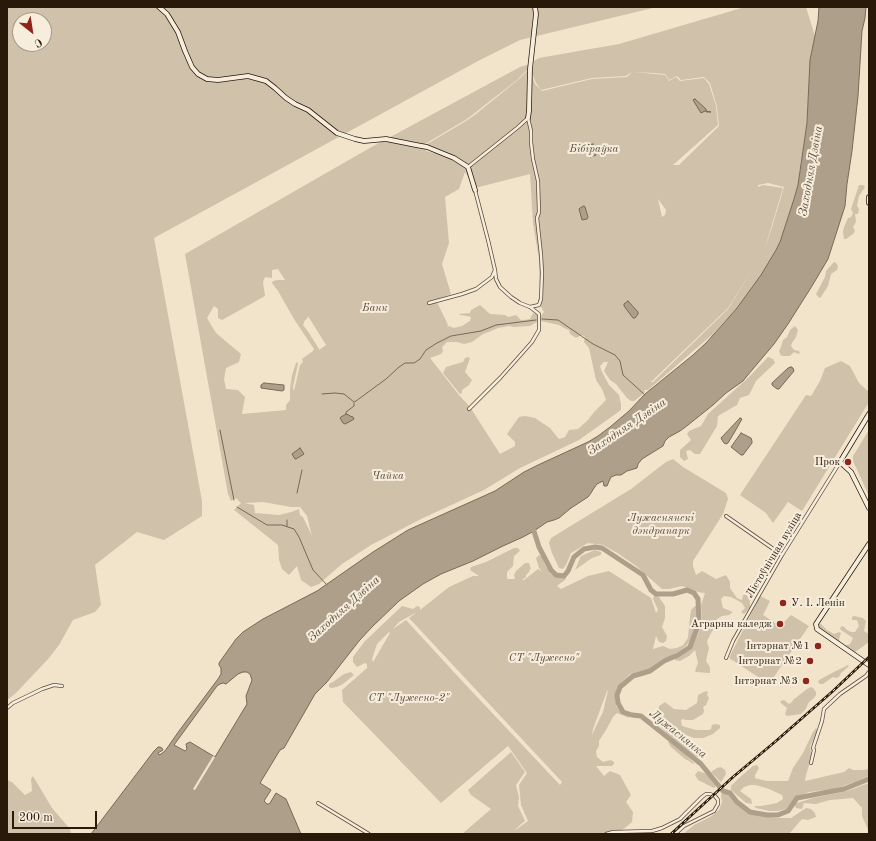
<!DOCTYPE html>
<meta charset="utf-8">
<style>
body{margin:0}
#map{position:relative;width:876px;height:841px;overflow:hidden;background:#f2e4cb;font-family:"Old Standard TT",serif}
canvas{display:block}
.frame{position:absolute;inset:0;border:8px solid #281909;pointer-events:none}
.north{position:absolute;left:12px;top:12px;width:40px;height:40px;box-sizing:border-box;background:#f7eddd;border:1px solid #a49888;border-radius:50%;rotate:150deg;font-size:11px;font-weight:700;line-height:16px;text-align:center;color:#281909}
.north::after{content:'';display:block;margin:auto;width:14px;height:18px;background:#8f2418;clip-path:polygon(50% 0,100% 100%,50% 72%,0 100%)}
.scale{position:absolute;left:12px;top:811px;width:85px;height:18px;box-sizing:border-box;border:2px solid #281909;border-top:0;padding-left:5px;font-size:12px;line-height:14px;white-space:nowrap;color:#281909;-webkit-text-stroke:3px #f7eddd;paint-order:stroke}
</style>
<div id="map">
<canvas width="876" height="841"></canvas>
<div class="frame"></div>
<div class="north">С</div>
<div class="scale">200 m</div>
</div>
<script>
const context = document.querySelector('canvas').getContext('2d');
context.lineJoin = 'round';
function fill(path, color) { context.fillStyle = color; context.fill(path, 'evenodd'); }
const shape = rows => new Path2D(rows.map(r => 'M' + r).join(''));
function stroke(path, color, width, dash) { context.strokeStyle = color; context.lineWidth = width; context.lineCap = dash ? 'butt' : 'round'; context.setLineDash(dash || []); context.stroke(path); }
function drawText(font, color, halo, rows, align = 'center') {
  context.font = font + ' "Old Standard TT",serif'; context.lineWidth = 4; context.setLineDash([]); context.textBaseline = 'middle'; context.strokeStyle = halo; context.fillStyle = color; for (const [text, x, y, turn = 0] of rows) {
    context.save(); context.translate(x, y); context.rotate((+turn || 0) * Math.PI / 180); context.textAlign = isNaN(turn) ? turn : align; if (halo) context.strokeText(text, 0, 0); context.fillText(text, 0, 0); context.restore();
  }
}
fill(shape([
 [7,7,657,7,520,40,478,61,154,238,202,501,202,516,164,540,137,532,95,565,101,605,95,612,73,620,59,645,49,658,16,693,7,700],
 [20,20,44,20,44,44,20,44],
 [745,7,806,7,815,36,810,60,807,123,798,185,794,199,780,242,776,250,761,275,737,308,713,334,648,390,644,390,645,392,642,395,634,401,631,401,627,398,616,384,610,380,604,371,608,362,604,362,600,366,602,372,609,385,619,395,621,404,621,410,579,440,520,468,484,490,423,518,371,545,342,564,319,584,311,587,301,580,297,566,289,575,282,569,279,560,278,545,234,510,241,503,236,498,231,501,228,494,185,254,368,149,520,67,530,64,529,68,517,80,467,119,425,144,426,151,442,155,427,149,427,144,466,121,476,114,519,79,529,69,535,84,542,91,592,79,627,77,632,72,626,76,592,78,541,90,536,83,532,74,534,61,539,58,619,44],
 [634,72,654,73,665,74,669,80,677,76,681,80,704,77,710,83,717,107,719,126,679,165,673,165,718,125,716,106,709,84,704,78,680,81,676,77,669,81,665,75],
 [465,172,475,188,530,174,533,223,539,259,540,292,538,301,544,312,541,316,541,321,559,325,564,328,569,330,570,334,576,338,582,335,585,337,584,342,589,348,596,380,602,389,606,400,594,412,588,420,578,429,569,430,565,437,559,439,550,428,535,418,525,416,519,417,507,434,515,442,515,446,500,454,470,407,459,395,430,358,441,354,443,351,442,347,447,342,457,342,464,344,472,342,483,334,489,332,498,328,509,326,514,327,530,326,537,322,538,316,536,314,533,313,530,319,524,320,521,320,516,315,508,317,505,315,490,314,480,305,471,310,470,313,459,314,460,315,467,316,471,317,470,321,462,326,454,328,449,326,447,327,448,325,436,300,451,294,442,264,449,243,445,197,459,189],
 [768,183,784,187,772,227,764,251,783,188,763,185,758,187,758,185],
 [658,199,666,210,665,215,662,217],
 [754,267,728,309,653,382,650,382,652,381,728,308],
 [278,269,285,280,278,280,273,281,272,283,278,291,294,319,314,349,313,351,302,359,303,362,300,365,294,391,293,387,298,364,297,362,296,363,292,375,290,389,290,400,286,405,286,410,242,414,245,397,238,390,226,389,224,379,226,368,239,362,241,354,216,333,207,318,214,306,218,309,218,318,222,320,265,296,263,282,265,277,272,278,272,270],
 [308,316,326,345,319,350,319,349,309,333,303,325,305,320,307,319],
 [263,502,291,507,300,507,307,516,312,536,303,517,300,515,299,509,291,512,279,515,255,513,254,505,244,503],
 [859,185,863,185,865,187,859,196,857,206,859,209,858,214,855,214,856,222,853,227,855,231,853,234,846,239,844,239,843,232,844,227,848,218,851,217,853,213,851,209],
 [834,262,836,263,838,266,837,270,831,274,828,286,821,297,819,298,816,294,825,277,826,271],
 [795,326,798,330,796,337,792,343,791,346,794,350,799,351,800,353,798,354,794,352,790,356,782,356,780,354,779,351,781,347,783,340,787,337,790,330],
 [468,357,470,358,465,372,472,380,469,385,462,390,462,393,460,394,443,373,446,367,463,362,465,358],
 [768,357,773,359,775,363,756,381,749,395,740,398,737,405,718,416,717,426,700,454,695,454,690,450,686,451,688,459,684,461,680,457,680,450,691,440,687,434,689,431,701,426,708,414,749,377],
 [841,361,850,366,859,383,869,392,869,402,802,511,788,502,773,523,766,513,740,495,806,395,811,396,820,381,825,368],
 [869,430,869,496,853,461,853,456],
 [673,459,683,467,726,493,728,499,723,514,693,561,693,566,696,575,702,571,716,579,726,575,730,582,730,588,737,598,742,600,743,595,746,594,750,601,750,608,744,614,741,612,745,608,742,603,731,597,724,596,721,599,723,608,733,612,729,615,722,616,717,619,715,626,709,637,707,642,709,648,706,661,710,667,710,673,696,672,695,671,698,663,695,650,689,656,680,661,675,660,675,658,685,652,692,646,698,634,702,622,701,605,705,593,698,592,682,586,669,589,662,589,636,566,619,554,603,545,588,543,571,553,566,565,563,569,559,568,552,553,549,543,551,538,631,489,666,462],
 [514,548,518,548,520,551,514,556,513,566,507,572,507,579,515,579,514,575,516,571,525,563,529,563,531,569,529,570,530,571,526,575,526,577,522,580,524,580,538,569,542,572,539,568,536,558,539,555,542,557,545,565,551,574,556,577,565,576,566,579,557,586,561,589,588,576,609,571,651,598,656,613,658,610,653,599,654,596,656,595,659,597,665,606,665,618,662,627,667,636,666,641,663,643,659,642,656,636,653,649,663,646,670,649,677,648,683,645,688,638,690,617,691,610,695,606,696,606,698,618,692,638,687,645,678,652,669,657,662,659,650,669,630,674,617,687,615,697,616,706,620,711,630,716,629,718,617,713,613,717,606,730,599,741,599,746,596,751,597,757,603,762,611,760,614,762,614,764,612,766,596,766,604,776,610,771,620,775,631,795,626,802,633,812,632,822,625,828,614,834,462,834,491,809,471,795,468,790,511,752,525,772,516,785,519,797,518,806,525,821,520,825,514,831,528,821,521,805,519,785,527,773,508,746,441,803,343,702,342,690,367,668,367,664,365,663,357,667,353,662,353,657,365,641,402,606,413,609,417,606,420,607,420,610,449,587,473,576,479,576,470,570,471,567,486,562],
 [417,612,409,618,562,782,560,785,464,683,406,620,393,629,399,622],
 [389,632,390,633,373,662,372,659,377,644],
 [608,690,603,712,598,722,592,735,593,729,607,691],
 [595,550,601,552,601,555,592,558,575,570,581,556],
 [760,596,770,601,763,615,777,624,784,622,791,615,809,626,769,684,729,658],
 [854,616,863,618,866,621,864,631,867,633,869,633,869,642,855,652,851,651,819,629,817,627,819,624,821,624,827,630,834,634,839,632,841,633,839,639,840,642,844,645,848,645,850,644,853,638,841,630,840,628,842,626,844,627,847,630,851,632,855,632,859,626,857,620,852,620,852,617],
 [848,665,849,666,841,673,839,677,836,678,833,677,823,684,820,684,818,682,819,680,830,674],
 [351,672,354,675,343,684,337,687,331,688,329,687,329,684,333,682,344,674],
 [811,687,813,688,816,692,816,695,814,698,809,702,805,710,801,714,787,716,785,714,787,708,782,704,780,702,781,701,784,700,789,704,792,702,793,700,807,689],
 [706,691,708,692,707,695,709,698,706,705,703,707,704,711,703,714,693,720,686,720,682,719,681,721,682,726,696,730,709,730,711,729,712,725,715,724,720,725,720,728,713,734,703,738,694,738,680,733,665,721,658,711,659,706,665,702,674,709,686,710,697,703,698,695],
 [658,719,667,726,680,740,690,746,698,756,697,757,687,751,676,742,654,721],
 [816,728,817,730,816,735,810,746,811,753,811,759,806,775,805,781,844,772,849,768,853,770,863,770,869,769,869,776,855,782,834,789,809,792,796,797,786,809,778,811,769,811,756,808,754,806,761,806,777,803,783,799,782,795,769,789,756,785,750,785,744,787,740,791,751,799,752,804,746,803,731,790,731,786,739,778,753,766,757,765,759,768,755,775,755,778,758,779,767,781,788,781,793,768,803,753,813,732],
 [668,742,670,742,682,751,694,763,693,764,689,761,685,759,671,747],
 [721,767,725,770,726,774,721,782,711,772,717,768],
 [698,771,707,774,716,786,714,788,698,780,695,775],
 [33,776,52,808,70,829,71,834,7,834,7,780,12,782,25,795,32,791,31,779],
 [869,783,869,832,862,816,862,808,853,798,830,800,816,804,804,803,802,809,796,808,794,804,813,798,847,791],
 [728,793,735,802,743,808,761,816,776,818,791,818,806,808,811,809,815,813,816,817,808,820,802,819,789,834,683,834,694,825,710,817,719,810,722,802,721,794]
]), '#d0c1aa');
const water = shape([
 [819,7,866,7,865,18,862,31,858,96,852,151,847,184,845,206,828,259,812,286,788,324,774,344,747,376,743,381,726,393,713,405,688,425,680,431,669,437,665,441,663,446,642,459,638,464,637,468,627,471,621,475,616,475,611,477,610,479,607,486,604,486,603,481,597,484,594,488,591,493,588,497,571,508,559,518,554,520,547,522,534,531,523,537,503,546,473,561,441,574,423,584,399,601,372,627,359,641,327,682,315,694,284,748,280,750,260,783,271,790,264,801,267,804,269,804,270,803,276,793,286,799,301,834,91,834,154,751,158,747,160,747,162,748,163,750,158,753,159,755,161,754,165,751,179,731,218,679,221,674,221,668,219,665,219,663,236,639,243,632,263,619,317,591,373,552,408,530,495,491,524,472,538,465,588,442,598,436,610,427,629,411,645,394,693,355,706,343,723,324,737,308,761,275,776,250,780,242,794,199,798,185,807,123,810,60,818,21,819,7],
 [243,672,247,672,250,674,252,680,246,696,247,704,215,757,190,742,186,744,187,749,185,751,174,745,217,686,220,684,223,683,226,684,238,674,243,672],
 [695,99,706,109,706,111,711,112,707,112,705,111,701,113,693,100,695,99],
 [593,144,596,155,590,157,587,147,587,145,593,144],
 [584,206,585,207,588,217,587,219,582,220,579,209,580,208,584,206],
 [628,301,638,312,638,314,635,318,633,318,624,306,624,304,628,301],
 [791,367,793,368,794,371,779,389,777,389,772,385,772,383,788,368,791,367],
 [264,383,284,385,284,390,282,391,261,388,261,385,264,383],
 [346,414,349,415,350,416,353,417,354,419,349,422,345,424,343,423,340,418,342,416,343,416,346,414],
 [740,418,742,419,734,433,728,443,726,444,724,443,722,440,721,438,740,418],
 [741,433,751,438,752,441,752,443,743,455,741,455,731,447,741,433],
 [300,448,304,454,296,459,295,459,292,454,300,448]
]);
fill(water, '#ad9f89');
stroke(water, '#786956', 1);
fill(shape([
 [213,756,215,757,195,790,193,789]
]), '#f2e4cb');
stroke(shape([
 [542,319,558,320,593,344,615,355,620,361,623,375,645,395],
 [322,394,335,393,344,394,354,402,356,401,386,379,399,367,405,363,414,363,420,359,426,350,437,343,451,336,481,331,496,325,536,320],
 [346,414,346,412,354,406,354,403],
 [220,430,234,500],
 [297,493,302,470],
 [237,507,267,525,282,525,294,529,299,537,313,570,327,585],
 [287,520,287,526]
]), '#786956', 1);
stroke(shape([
 [532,525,539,547,551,570,556,575,564,576,568,571,574,557,584,549,595,547,602,548,643,575,651,590,656,594,673,594,687,590,694,593,698,599,699,623,690,647,678,655,664,661,650,671,633,676,620,687,617,695,618,703,623,712,632,715,641,716,701,764,723,791,730,793,737,802,750,812,767,815,778,815,788,811,797,798,844,789,869,779]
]), '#ad9f89', 5);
const street = shape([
 [468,167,517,128,528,118,531,131,531,142,533,159,538,181,539,212,537,218,541,255,542,273,541,299,539,305,530,307],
 [429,303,462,294,476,289,492,277,495,270],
 [469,409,500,378,517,359,532,342,539,330,539,314,530,307,520,303,511,297,500,287,496,279,495,270,488,240,475,190],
 [726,516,782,555],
 [726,658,733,641,759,595,782,555,840,462],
 [7,708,13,703,42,689,54,685,62,686],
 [811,763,814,750,813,748,822,721,824,709,840,694,866,676,869,672],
 [318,803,369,834],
 [606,834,613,832,652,831,662,828,680,819,702,797,706,794,710,794,715,796,718,800,718,804,714,811,684,826,675,834]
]);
const secondary = shape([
 [159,7,167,14,178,32,185,51,192,67,198,74,207,79,218,80,248,76,266,81,275,88,286,98,295,104,308,110,337,133,355,139,364,141,386,139,416,145,427,147,454,158,468,167,475,190],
 [528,118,529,111,530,69,536,14,535,7],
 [869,197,869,203],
 [869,414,840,462,851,472,869,508],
 [869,544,816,624,817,629,869,665]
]);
stroke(street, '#5a4c3a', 4);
stroke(secondary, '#281909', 5.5);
stroke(street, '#f7eddd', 2.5);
stroke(secondary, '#f7eddd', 4);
const rail = shape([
 [671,834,733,777,776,741,833,691,869,657]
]);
stroke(rail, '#281909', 2.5);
stroke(rail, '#f7eddd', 1, [3]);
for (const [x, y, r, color] of [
 [848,462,4,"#8f2418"],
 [783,603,4,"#8f2418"],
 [780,624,4,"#8f2418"],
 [818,646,4,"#8f2418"],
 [810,661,4,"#8f2418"],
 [806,681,4,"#8f2418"]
]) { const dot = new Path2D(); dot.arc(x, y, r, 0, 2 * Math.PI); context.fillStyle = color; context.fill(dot); stroke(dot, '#f7eddd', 1.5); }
drawText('italic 11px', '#5a4b39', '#f7eddd', [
 ["Бібіраўка",594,149],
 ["Банк",375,308],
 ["Чайка",388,476],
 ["Лужаснянскі",661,518],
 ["дэндрапарк",661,531],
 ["СТ \"Лужесно\"",544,658],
 ["СТ \"Лужесно-2\"",409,698]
]);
drawText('11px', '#281909', '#f7eddd', [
 ["Прок",840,462],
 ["У. І. Ленін",791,603,"left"],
 ["Аграрны каледж",772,624],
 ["Інтэрнат №1",810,646],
 ["Інтэрнат №2",802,661],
 ["Інтэрнат №3",798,681]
], 'right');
drawText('11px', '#281909', '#f7eddd', [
 ["Лістоўнічная вуліца",774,555,-59]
]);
drawText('italic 12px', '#5d4f3c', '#f7eddd', [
 ["Заходняя Дзвіна",811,171,-80],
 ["Заходняя Дзвіна",627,427,-34],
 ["Заходняя Дзвіна",344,609,-42],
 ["Лужаснянка",678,734,39]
]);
</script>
